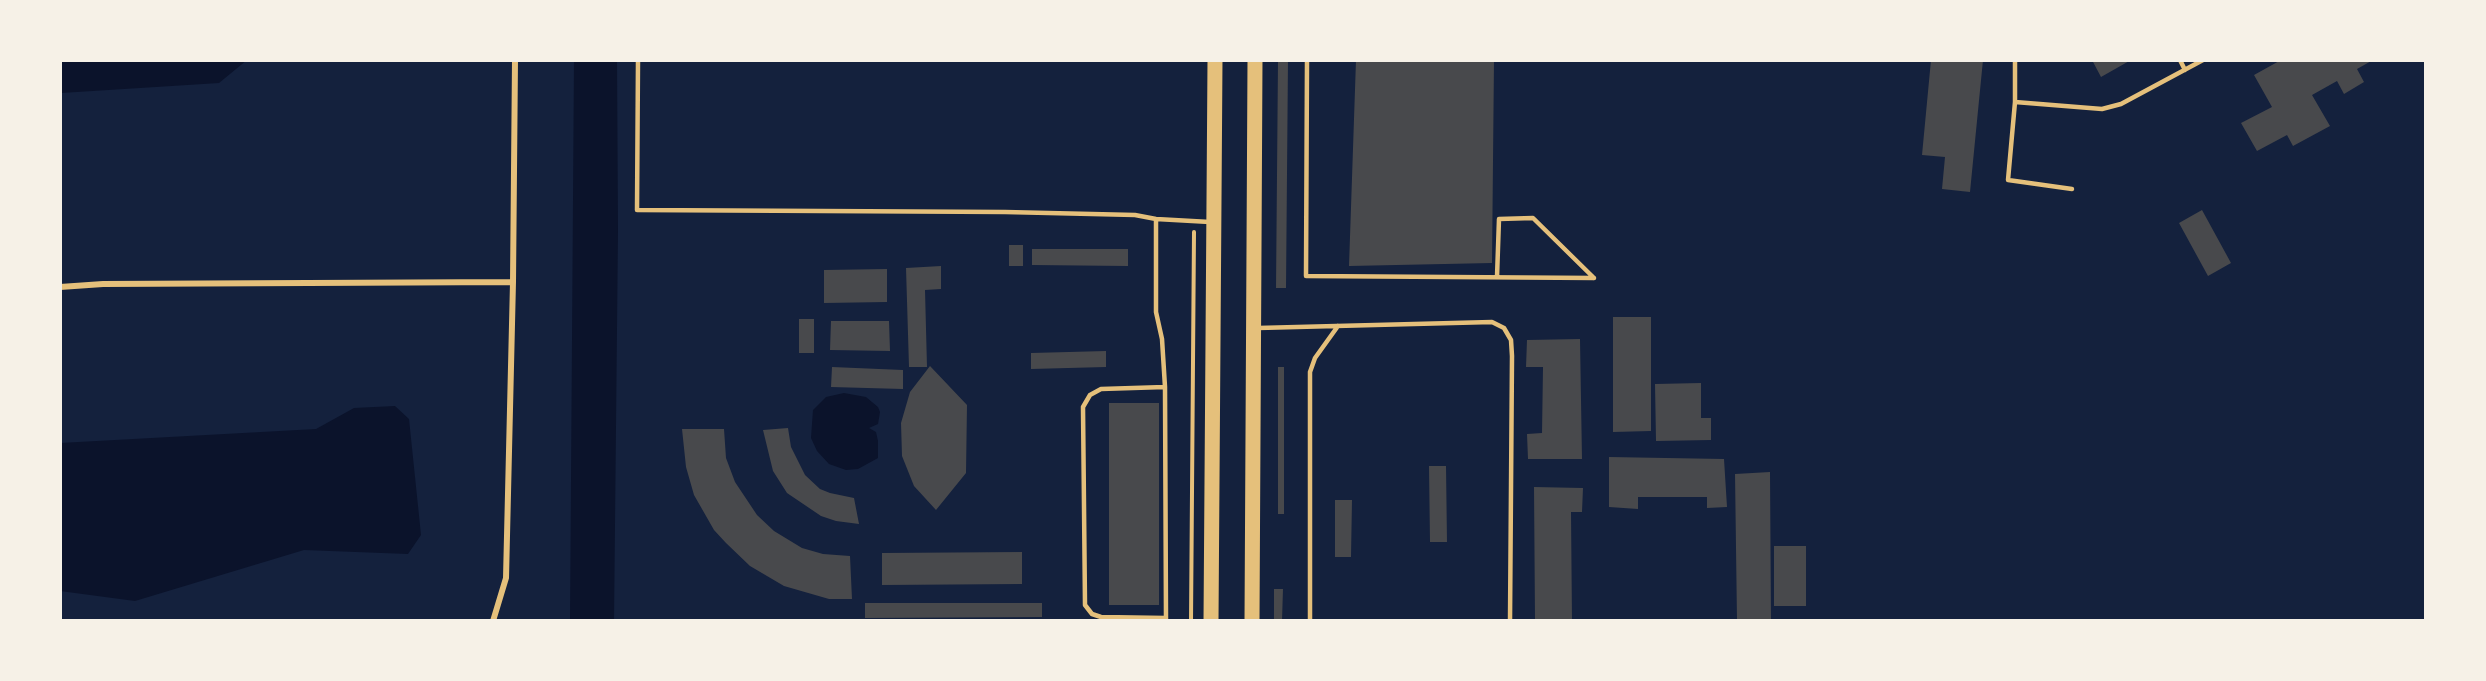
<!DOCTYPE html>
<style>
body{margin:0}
#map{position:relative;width:2486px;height:681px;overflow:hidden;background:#14213d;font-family:"Source Sans 3",sans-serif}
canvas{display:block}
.frame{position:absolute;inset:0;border:62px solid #f6f1e7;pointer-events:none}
</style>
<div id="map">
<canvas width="2486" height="681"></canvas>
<div class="frame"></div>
</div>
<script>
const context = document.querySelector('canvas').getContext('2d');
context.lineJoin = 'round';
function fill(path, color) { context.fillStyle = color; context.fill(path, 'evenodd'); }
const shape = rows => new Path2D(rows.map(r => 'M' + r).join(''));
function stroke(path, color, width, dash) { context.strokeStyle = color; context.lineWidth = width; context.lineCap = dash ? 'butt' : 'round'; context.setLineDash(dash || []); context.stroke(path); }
fill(shape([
 [60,60,247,60,219,83,61,93],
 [574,60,617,60,618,230,614,621,570,621],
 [844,393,866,397,878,407,880,412,878,424,869,428,876,432,878,441,878,458,858,469,846,470,829,464,817,451,811,438,813,410,826,397],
 [395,406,409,419,421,535,408,554,304,550,135,601,60,591,60,443,316,429,354,408]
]), '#0b132b');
fill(shape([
 [1278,60,1288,60,1286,288,1276,288],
 [1356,60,1494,60,1492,263,1349,266],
 [1931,60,1983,60,1970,192,1942,189,1945,157,1922,155],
 [2092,60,2131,60,2101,77],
 [2281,60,2373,60,2357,69,2364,82,2344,94,2337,81,2312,95,2330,126,2293,146,2287,135,2257,151,2241,123,2272,107,2254,75],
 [2202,210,2231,263,2208,276,2179,223],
 [1009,245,1023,245,1023,266,1009,266],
 [1032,249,1128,249,1128,266,1032,265],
 [941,266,941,289,925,290,927,367,909,367,906,268],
 [887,269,887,302,824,303,824,270],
 [1613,317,1651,317,1651,431,1613,432],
 [799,319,814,319,814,353,799,353],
 [831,321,889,321,890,351,830,350],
 [1580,339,1582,459,1528,459,1527,434,1542,433,1543,367,1526,367,1527,340],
 [1106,351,1106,367,1031,369,1031,353],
 [930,366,967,405,966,473,936,510,914,486,902,456,901,423,910,392],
 [832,367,903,370,903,389,831,387],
 [1278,367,1284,367,1284,514,1278,514],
 [1701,383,1701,418,1711,418,1711,440,1656,441,1655,384],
 [1109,403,1159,403,1159,605,1109,605],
 [788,428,791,447,805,475,820,489,830,493,854,498,859,524,836,521,821,516,787,493,773,471,763,430],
 [682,429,724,429,726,458,735,482,757,515,774,531,802,548,823,554,850,556,852,599,829,599,784,586,750,566,726,543,714,530,694,495,686,467],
 [1609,457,1724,459,1727,507,1707,508,1707,497,1638,497,1638,509,1609,507],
 [1429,466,1446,466,1447,542,1430,542],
 [1770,472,1771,621,1737,621,1735,474],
 [1534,487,1583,488,1582,512,1571,512,1572,621,1535,621],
 [1335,500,1352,500,1351,557,1335,557],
 [1774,546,1806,546,1806,606,1774,606],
 [1022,552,1022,584,882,585,882,553],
 [1274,589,1283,589,1282,621,1274,621],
 [865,603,1042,603,1042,617,865,618]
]), '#48494c');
stroke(shape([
 [1191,621,1194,232]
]), '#e5c07b', 4);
stroke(shape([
 [638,60,637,210,1005,212,1135,215,1156,219,1210,222],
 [1307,60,1306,276,1594,278],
 [2015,60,2015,102,2008,180,2072,189],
 [2180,60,2185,70],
 [2015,102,2102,109,2121,104,2203,60],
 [1156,219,1156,312,1162,339,1165,387,1166,621],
 [1497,277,1499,219,1533,218,1594,278],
 [1258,328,1492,322,1504,328,1511,340,1512,356,1510,621],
 [1165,387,1101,389,1090,395,1083,407,1085,605,1092,614,1101,617,1166,618],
 [1310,621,1310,372,1315,358,1338,326]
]), '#e5c07b', 4.5);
stroke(shape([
 [60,287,103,284,513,282],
 [493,621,506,578,513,282,515,60]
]), '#e5c07b', 6);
stroke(shape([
 [1211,621,1215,60],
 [1252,621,1255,60]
]), '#e5c07b', 15);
</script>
